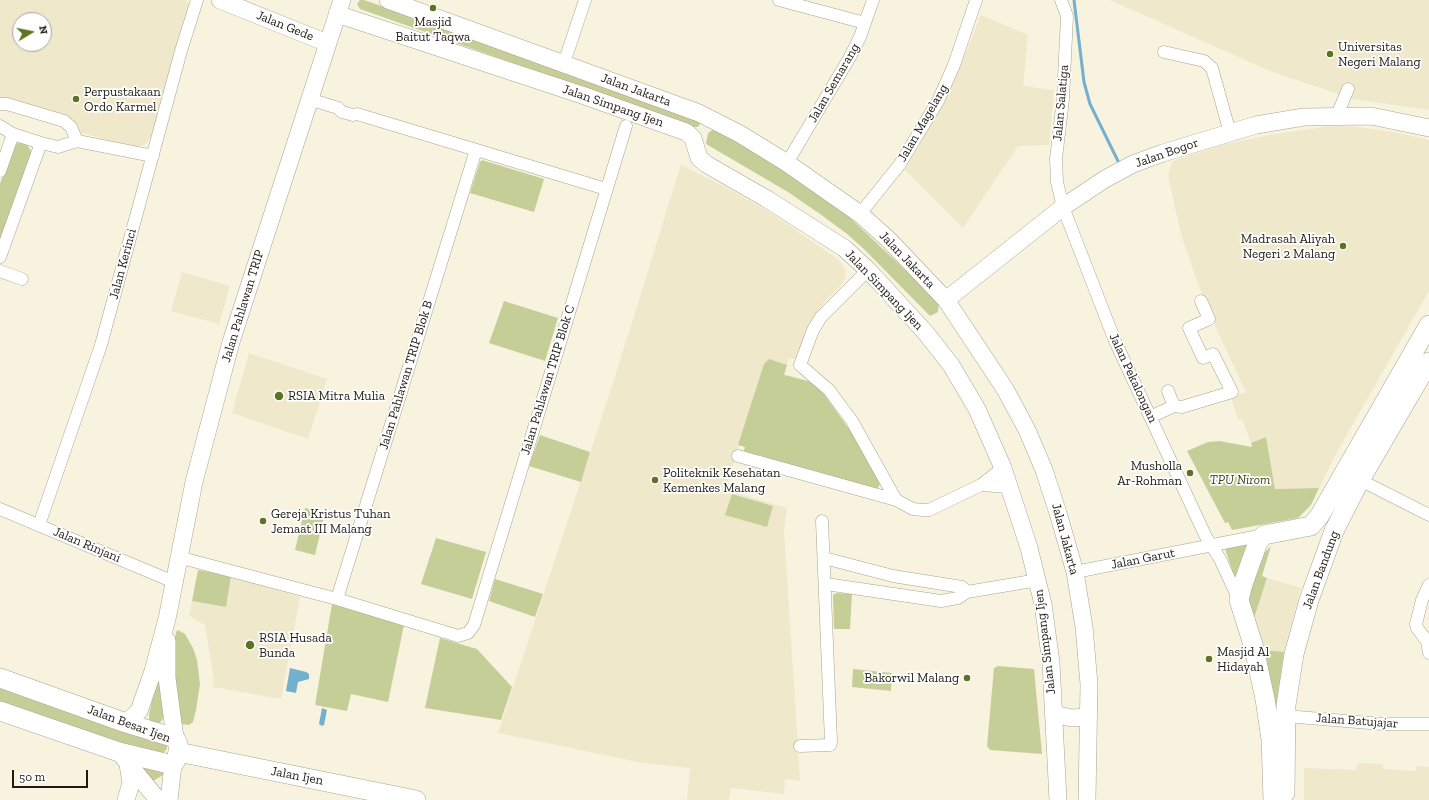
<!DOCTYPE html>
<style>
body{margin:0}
#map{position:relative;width:1429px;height:800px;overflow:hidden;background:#f8f3de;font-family:"Zilla Slab",serif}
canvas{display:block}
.north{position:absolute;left:12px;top:12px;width:40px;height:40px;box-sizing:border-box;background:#fff;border:1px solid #a5a4a1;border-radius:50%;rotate:80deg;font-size:11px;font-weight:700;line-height:16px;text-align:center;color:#1d1b13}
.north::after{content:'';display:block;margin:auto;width:14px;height:18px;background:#5d7223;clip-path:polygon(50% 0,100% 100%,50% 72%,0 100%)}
.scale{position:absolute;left:12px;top:770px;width:76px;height:18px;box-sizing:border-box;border:2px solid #1d1b13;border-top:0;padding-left:5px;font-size:12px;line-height:14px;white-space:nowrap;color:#1d1b13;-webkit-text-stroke:3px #fff;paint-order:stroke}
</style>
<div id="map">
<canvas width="1429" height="800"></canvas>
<div class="north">N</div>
<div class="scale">50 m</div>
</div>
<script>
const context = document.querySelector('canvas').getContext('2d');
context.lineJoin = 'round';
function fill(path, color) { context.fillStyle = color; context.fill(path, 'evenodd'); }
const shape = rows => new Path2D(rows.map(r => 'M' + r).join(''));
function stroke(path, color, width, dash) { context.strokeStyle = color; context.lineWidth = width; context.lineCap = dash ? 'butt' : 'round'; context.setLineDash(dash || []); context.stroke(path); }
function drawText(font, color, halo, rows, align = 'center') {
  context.font = font + ' "Zilla Slab",serif'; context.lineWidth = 3.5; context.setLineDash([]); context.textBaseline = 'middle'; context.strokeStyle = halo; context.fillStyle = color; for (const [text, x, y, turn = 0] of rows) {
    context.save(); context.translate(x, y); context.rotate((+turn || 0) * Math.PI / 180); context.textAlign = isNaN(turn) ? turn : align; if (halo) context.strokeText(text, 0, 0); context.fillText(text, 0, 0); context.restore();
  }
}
fill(shape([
 [0,0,185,0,189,4,156,125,148,142,144,145,134,147,78,132,69,116,0,97],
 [20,20,44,20,44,44,20,44],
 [1110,0,1429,0,1429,110,1353,99,1270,71],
 [981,15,1028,35,1023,86,1054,90,1049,145,1018,146,963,228,905,170,951,89],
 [1351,126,1399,133,1429,140,1429,291,1337,452,1319,488,1275,489,1266,437,1251,443,1242,419,1238,420,1231,397,1246,392,1208,311,1194,272,1181,234,1168,176,1172,161,1222,145,1269,135,1324,127],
 [681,165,722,185,774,215,839,260,844,268,846,277,841,285,824,302,811,322,798,355,795,359,789,358,784,374,816,383,878,488,743,453,745,447,739,445,726,490,787,508,784,530,800,781,785,779,784,794,731,788,729,800,687,800,690,768,643,763,498,733,614,380],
 [182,272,230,286,219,324,171,311],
 [249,353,327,379,308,439,232,413],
 [231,576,300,597,281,699,213,687,214,680,205,625,189,616,192,601,226,607],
 [1267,578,1301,588,1284,652,1263,650,1254,618],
 [1357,763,1383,764,1383,769,1416,771,1417,766,1429,767,1429,800,1304,800,1304,768,1356,770]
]), '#efe8cb');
fill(shape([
 [360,0,364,0,653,100,701,122,698,127,694,127,360,9,357,4],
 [714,129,768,158,846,214,939,302,938,312,930,316,865,250,846,233,820,214,788,192,706,144,708,133],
 [18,143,26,144,30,149,31,153,0,244,0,184,12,149],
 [482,160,544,179,534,212,470,193,480,162],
 [504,301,558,318,545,361,489,343],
 [769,359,787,365,784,375,816,383,864,450,880,484,878,488,874,490,743,453,745,447,738,445,764,364],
 [540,435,590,452,581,482,529,466],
 [1266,437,1275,489,1319,488,1311,505,1298,518,1232,530,1228,522,1225,523,1187,451,1208,442,1219,441,1252,447,1251,443],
 [732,494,773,506,767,527,725,515],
 [305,508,325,513,315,555,295,550],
 [436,538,486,552,472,599,421,584],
 [1248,544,1235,579,1225,549,1226,546],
 [1271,546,1262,576,1267,578,1254,618,1263,650,1284,652,1276,708,1274,709,1251,619,1248,597,1262,555],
 [198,570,231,576,226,607,192,601],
 [495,579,543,594,535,617,489,601],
 [836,593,852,594,850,629,834,629,833,595],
 [332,604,404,625,388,702,351,694,347,711,315,705],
 [178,630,185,634,193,648,197,660,200,684,196,710,193,722,189,725,181,724,176,706,174,643,176,632],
 [440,638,477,649,512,687,501,720,425,708],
 [160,665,164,717,159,724,149,720,149,714],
 [998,666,1034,669,1042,754,990,750,987,746,994,668],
 [853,669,892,673,891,691,852,687],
 [0,682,167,745,167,749,160,756,0,707],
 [138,766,163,768,165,774,153,781]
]), '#c6ce98');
fill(shape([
 [290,668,306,672,309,674,309,679,298,682,296,693,286,691],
 [322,708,327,710,324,725,322,726,319,724]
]), '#72b0ce');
stroke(shape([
 [1074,0,1084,82,1090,104,1118,161]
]), '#72b0ce', 3);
const street = shape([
 [779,0,865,23],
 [1061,0,1067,16,1063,99,1056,159,1057,182,1063,207,1115,341,1206,537,1220,559,1239,600],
 [1164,52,1204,61,1212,68,1230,133],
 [564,63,585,0],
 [309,99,338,108,342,112,353,115,357,114,606,189],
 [0,104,7,104,64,121,71,127,77,141],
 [1337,115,1348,89],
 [0,126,13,134,41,143,58,147,77,141,153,156],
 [787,163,850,57,860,37,873,0],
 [0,171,13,134],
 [860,214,900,164,938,101,954,65,976,0],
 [0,257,41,143],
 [868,270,821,317,813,330,800,365,829,390,852,421,896,500],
 [0,271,22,279],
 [1168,391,1174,406],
 [1150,417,1174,406,1182,407,1232,392,1213,354,1203,358,1189,328,1209,319,1201,301],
 [738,456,896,500,913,509,923,510,929,510,981,485,1003,468],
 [1360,480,1429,515],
 [981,485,1009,487],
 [0,509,174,582],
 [39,525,101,345,181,51,197,0],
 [178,557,337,599,458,636,468,633,474,625,626,126],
 [824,558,893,576,962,587,967,592],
 [1075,572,1264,535],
 [826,584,941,601,958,598,967,592,1038,580],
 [1429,585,1422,600,1416,624,1417,628,1427,641,1429,653],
 [337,599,476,150],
 [1285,716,1382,724,1429,724],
 [800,746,830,745,831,742,822,521]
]);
const secondary = shape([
 [220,0,327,43],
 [388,0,699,113,740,134,787,163,860,214,889,240,946,300,1005,389,1027,430,1044,470,1058,513,1075,572,1084,627,1089,684,1087,800],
 [337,14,582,95,686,132,693,138,699,158,706,164,767,199,844,248,868,270,925,332,951,365,977,409,1003,468,1029,548,1043,604,1051,663,1058,800],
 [946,300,1063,207,1105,179,1133,164,1163,153,1256,125,1304,117,1371,116,1429,128],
 [167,641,167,678,175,738],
 [1053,714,1072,718,1088,717],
 [126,723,139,711,153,671,167,619,194,482,231,342,342,0],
 [119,752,158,800],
 [126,800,131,783,128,764],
 [169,800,173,765]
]);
const primary = shape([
 [0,678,126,723,175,738,178,744,178,752,176,760,173,765,119,752,0,711],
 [178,752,416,800],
 [1285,793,1286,705,1294,654,1309,600,1334,531,1360,480,1429,362],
 [1273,800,1271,739,1265,699,1254,648,1239,600,1243,584,1258,542,1264,535,1311,526,1320,515,1429,325]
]);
stroke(street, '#a9a490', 13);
stroke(secondary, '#a9a490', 18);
stroke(primary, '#a9a490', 20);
stroke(street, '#fff', 12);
stroke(secondary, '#fff', 17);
stroke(primary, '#fff', 19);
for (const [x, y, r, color] of [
 [433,8,4,"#5d7223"],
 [1330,54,4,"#5d7223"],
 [76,99,4,"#5d7223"],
 [1343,246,4,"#5d7223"],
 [279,396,5,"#5d7223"],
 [1190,473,4,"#5d7223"],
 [655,480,4,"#5d7223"],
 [263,521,4,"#5d7223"],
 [250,645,5,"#5d7223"],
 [1209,659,4,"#5d7223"],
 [967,678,4,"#5d7223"]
]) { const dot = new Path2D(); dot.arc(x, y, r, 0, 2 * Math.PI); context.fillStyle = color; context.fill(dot); stroke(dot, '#fff', 1.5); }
drawText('13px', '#1d1b13', '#fff', [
 ["Masjid",433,22,"center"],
 ["Baitut Taqwa",433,37,"center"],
 ["Universitas",1338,47],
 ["Negeri Malang",1338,62],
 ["Perpustakaan",84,92],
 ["Ordo Karmel",84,107],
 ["Madrasah Aliyah",1335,239,"right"],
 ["Negeri 2 Malang",1335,254,"right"],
 ["RSIA Mitra Mulia",288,396],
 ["Musholla",1182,466,"right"],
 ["Ar-Rohman",1182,481,"right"],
 ["Politeknik Kesehatan",663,473],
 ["Kemenkes Malang",663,488],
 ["Gereja Kristus Tuhan",271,514],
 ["Jemaat III Malang",271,529],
 ["RSIA Husada",259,638],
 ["Bunda",259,653],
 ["Masjid Al",1217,652],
 ["Hidayah",1217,667],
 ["Bakorwil Malang",959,678,"right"]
], 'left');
drawText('13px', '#1d1b13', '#fff', [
 ["Jalan Gede",285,26,22],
 ["Jalan Semarang",834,83,-60],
 ["Jalan Jakarta",636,90,20],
 ["Jalan Salatiga",1061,103,-85],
 ["Jalan Simpang Ijen",613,106,19],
 ["Jalan Magelang",923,123,-60],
 ["Jalan Bogor",1167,153,-19],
 ["Jalan Jakarta",907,260,46],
 ["Jalan Kerinci",123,264,-75],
 ["Jalan Simpang Ijen",884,290,46],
 ["Jalan Pahlawan TRIP",243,306,-73],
 ["Jalan Pahlawan TRIP Blok B",406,375,-73],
 ["Jalan Pekalongan",1133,378,65],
 ["Jalan Pahlawan TRIP Blok C",548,380,-73],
 ["Jalan Jakarta",1065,539,75],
 ["Jalan Rinjani",87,545,23],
 ["Jalan Garut",1143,559,-11],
 ["Jalan Bandung",1321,570,-70],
 ["Jalan Simpang Ijen",1045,642,-97],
 ["Jalan Batujajar",1357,721,4],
 ["Jalan Besar Ijen",129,724,20],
 ["Jalan Ijen",297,776,11]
]);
drawText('italic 13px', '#383d11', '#fff', [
 ["TPU Nirom",1240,480]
]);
</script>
